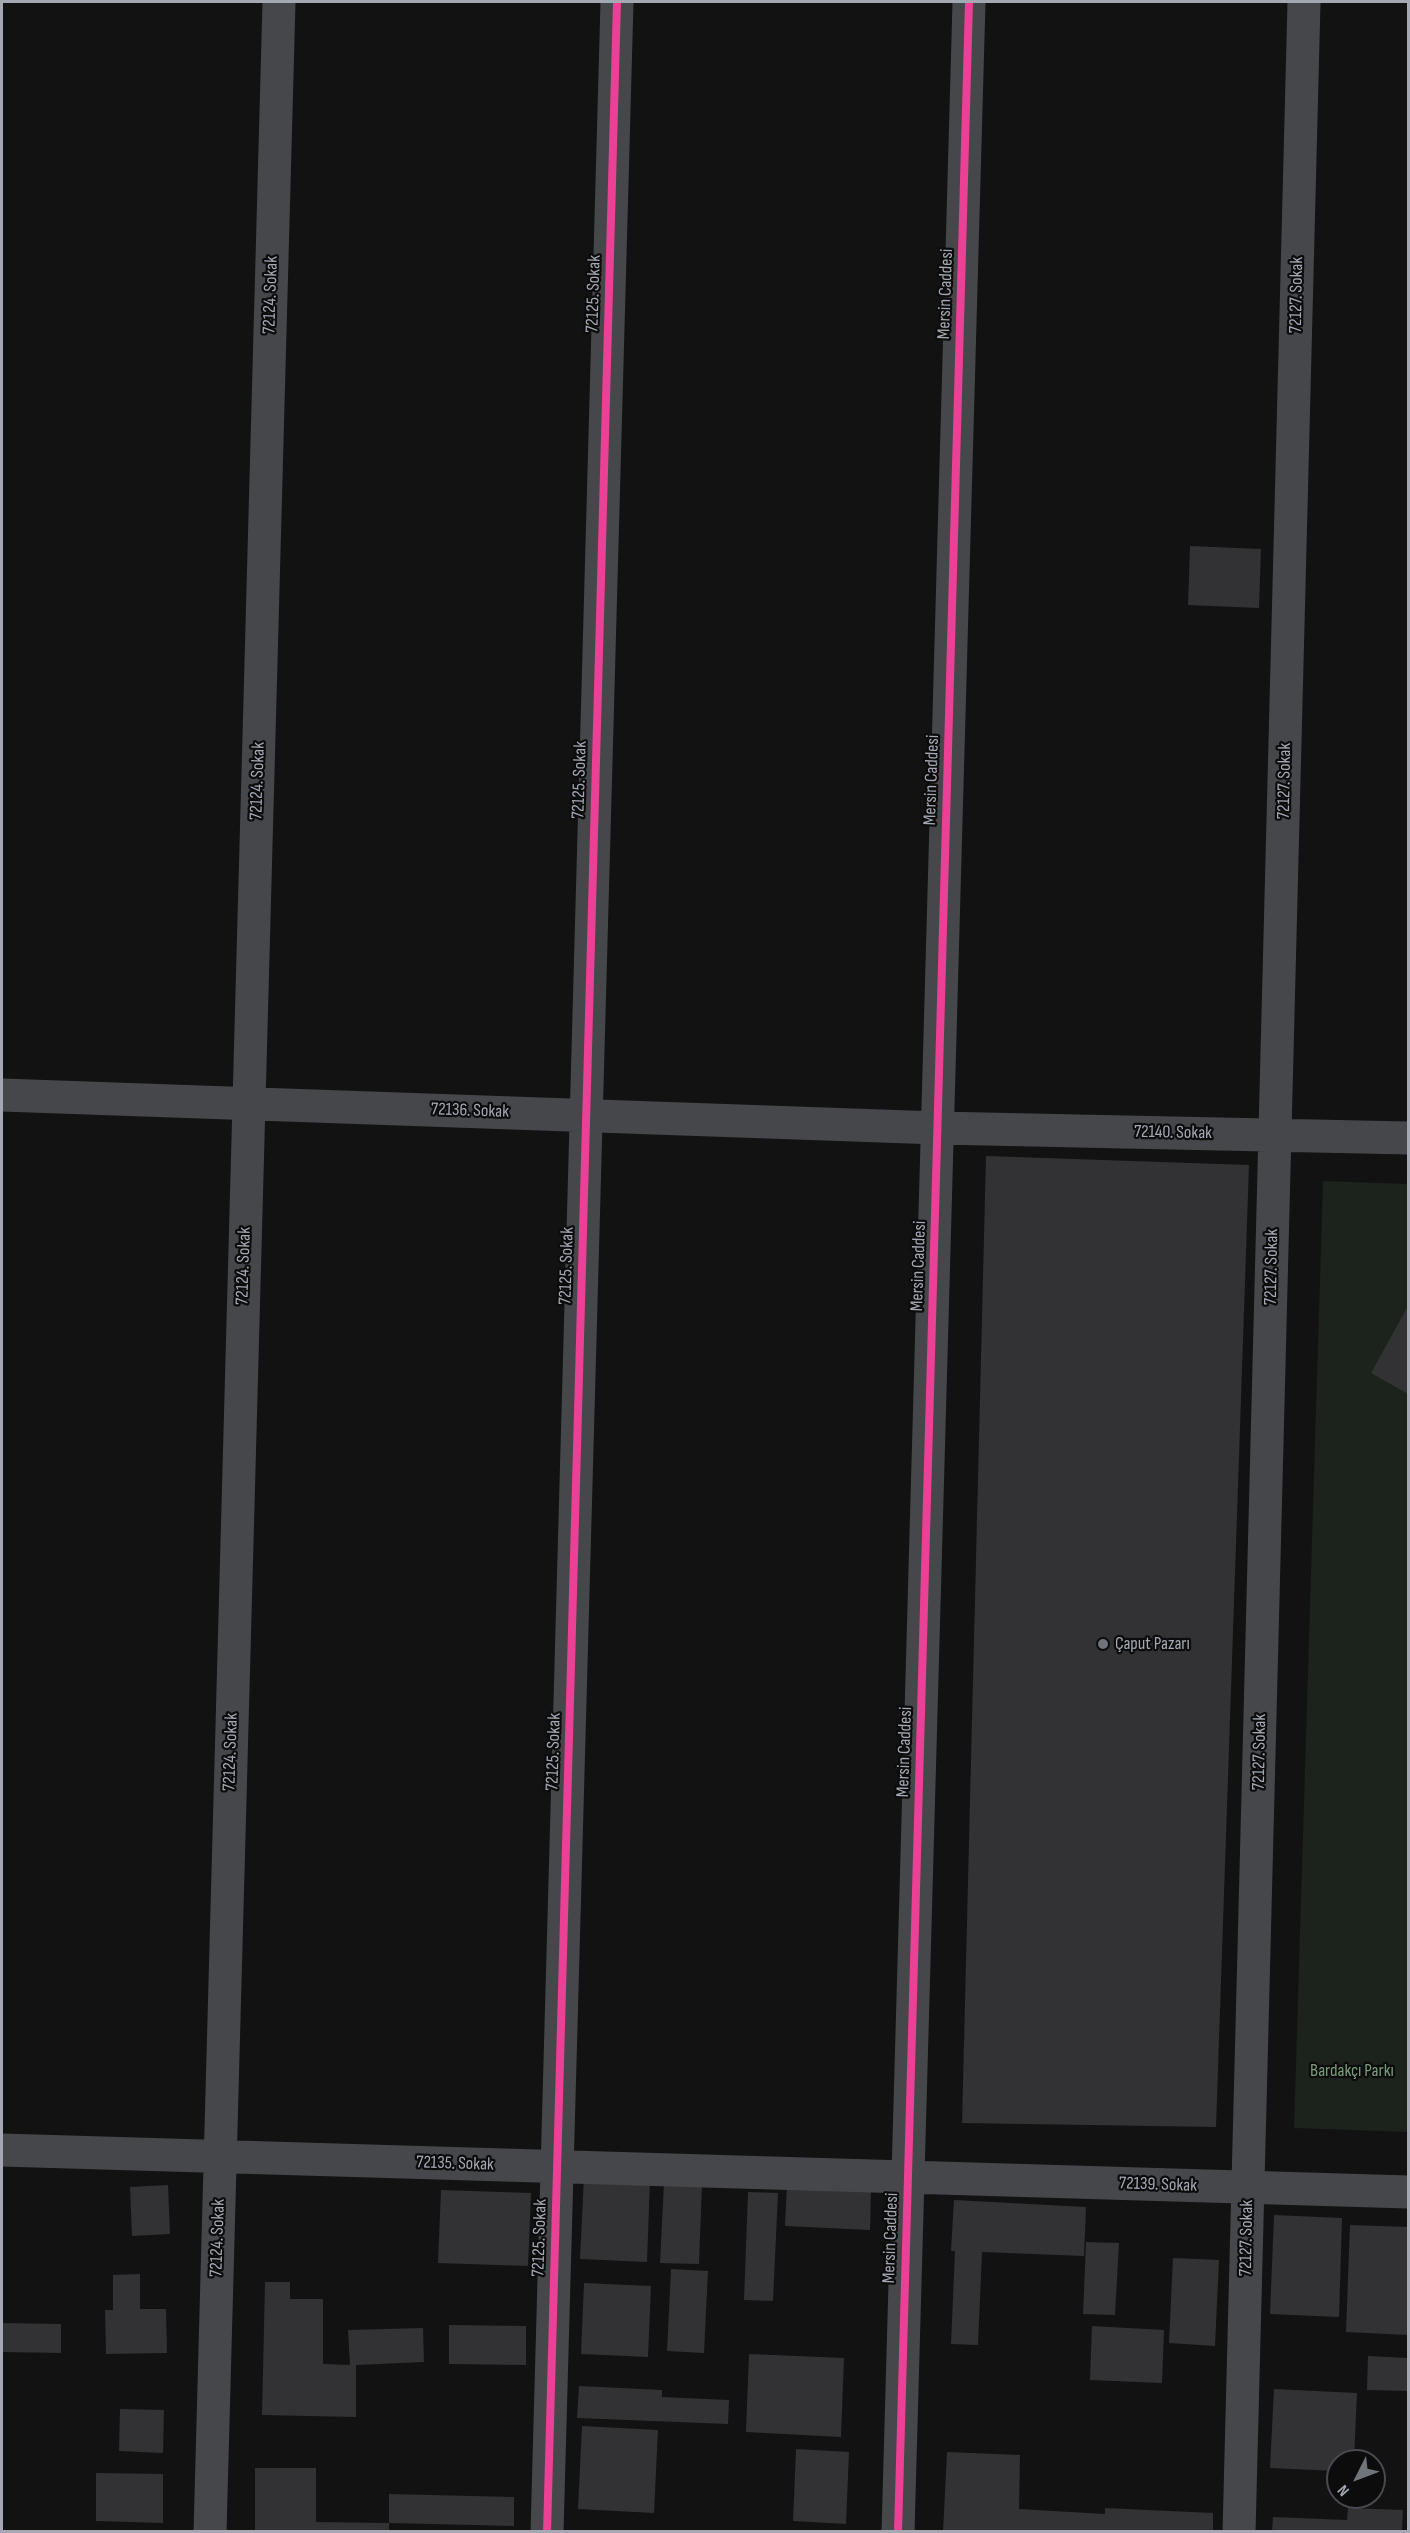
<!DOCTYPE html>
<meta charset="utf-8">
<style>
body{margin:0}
#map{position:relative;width:1410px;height:2533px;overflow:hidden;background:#121212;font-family:"Sofia Sans Condensed",sans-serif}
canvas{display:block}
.frame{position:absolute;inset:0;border:3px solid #a3a8b3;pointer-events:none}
.north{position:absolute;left:1326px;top:2449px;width:60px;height:60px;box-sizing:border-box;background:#0c0c0d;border:2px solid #484a4f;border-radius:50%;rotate:228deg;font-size:16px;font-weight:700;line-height:24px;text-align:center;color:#a3a8b3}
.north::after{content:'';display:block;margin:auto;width:21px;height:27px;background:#70747b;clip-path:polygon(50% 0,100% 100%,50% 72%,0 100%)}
</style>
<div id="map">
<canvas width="1410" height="2533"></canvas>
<div class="frame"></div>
<div class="north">N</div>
</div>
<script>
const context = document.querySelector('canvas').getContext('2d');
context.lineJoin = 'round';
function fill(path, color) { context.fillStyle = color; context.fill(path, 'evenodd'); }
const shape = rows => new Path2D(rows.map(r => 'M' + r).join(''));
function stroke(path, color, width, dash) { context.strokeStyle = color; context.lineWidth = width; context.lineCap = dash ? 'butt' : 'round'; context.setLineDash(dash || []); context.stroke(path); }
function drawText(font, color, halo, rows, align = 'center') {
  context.font = font + ' "Sofia Sans Condensed",sans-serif'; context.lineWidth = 4.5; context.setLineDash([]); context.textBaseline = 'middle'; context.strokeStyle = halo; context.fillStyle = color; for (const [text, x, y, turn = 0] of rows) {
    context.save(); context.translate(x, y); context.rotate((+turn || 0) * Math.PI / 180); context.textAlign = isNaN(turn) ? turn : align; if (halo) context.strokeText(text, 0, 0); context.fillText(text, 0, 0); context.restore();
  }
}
fill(shape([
 [1323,1181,1408,1184,1408,2132,1294,2128]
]), '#1c221c');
fill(shape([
 [1190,546,1261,549,1259,608,1188,605],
 [986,1156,1249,1165,1216,2127,962,2123],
 [1408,1306,1408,1394,1371,1373],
 [584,2176,650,2179,647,2262,580,2259],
 [664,2183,702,2185,699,2264,660,2263],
 [787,2184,871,2188,870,2230,785,2226],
 [168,2185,170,2234,132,2236,130,2187],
 [441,2190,531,2193,528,2266,438,2263],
 [748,2192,778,2193,773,2301,744,2300],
 [954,2200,1086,2207,1084,2256,982,2252,978,2345,951,2344,955,2251,951,2251],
 [1274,2215,1342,2218,1339,2317,1270,2314],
 [1350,2225,1408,2227,1408,2335,1346,2332],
 [1086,2242,1119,2243,1115,2315,1083,2314],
 [1173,2258,1219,2260,1215,2346,1169,2343],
 [671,2269,708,2271,704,2353,667,2351],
 [140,2274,140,2309,166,2309,167,2353,106,2354,105,2310,113,2310,113,2275],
 [265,2282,290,2282,290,2299,323,2299,323,2364,350,2365,348,2330,423,2328,424,2362,356,2365,356,2417,262,2415],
 [584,2283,651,2286,648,2357,581,2354],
 [2,2323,61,2324,61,2353,2,2352],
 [449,2325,526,2326,526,2365,449,2364],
 [1092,2326,1164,2330,1162,2383,1090,2380],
 [749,2354,844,2358,841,2437,746,2432],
 [1368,2356,1408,2358,1408,2391,1367,2390],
 [579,2386,662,2390,662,2397,729,2400,728,2424,577,2418],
 [1274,2389,1357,2393,1354,2461,1338,2461,1338,2471,1270,2468],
 [120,2409,164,2410,163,2453,119,2451],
 [582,2426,658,2430,654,2513,578,2509],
 [796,2449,849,2452,846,2524,793,2521],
 [947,2452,1020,2455,1019,2509,1105,2514,1105,2508,1213,2513,1213,2532,943,2532],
 [255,2468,316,2468,316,2522,389,2523,389,2494,514,2497,514,2526,389,2523,389,2532,255,2532],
 [96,2473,163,2474,163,2523,96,2521],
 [1348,2508,1403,2510,1402,2532,1272,2532,1273,2517,1347,2520]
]), '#323235');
stroke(shape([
 [2,1095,938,1128,1408,1138],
 [2,2150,1408,2192],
 [210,2532,279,2],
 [547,2532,617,2],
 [898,2532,969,2],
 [1239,2532,1304,2]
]), '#46474a', 33);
stroke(shape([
 [547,2532,617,2],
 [898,2532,969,2]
]), '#ea4096', 8);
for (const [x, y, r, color] of [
 [1103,1644,6,"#70747b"]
]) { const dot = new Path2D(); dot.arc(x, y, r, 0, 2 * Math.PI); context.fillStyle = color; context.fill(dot); stroke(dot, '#0c0c0d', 2); }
drawText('18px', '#a3a8b3', '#0c0c0d', [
 ["72125. Sokak",594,294,-88],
 ["Mersin Caddesi",946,294,-88],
 ["72124. Sokak",271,295,-88],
 ["72127. Sokak",1297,295,-89],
 ["72125. Sokak",580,780,-88],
 ["Mersin Caddesi",932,780,-88],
 ["72124. Sokak",258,781,-88],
 ["72127. Sokak",1285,781,-89],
 ["72136. Sokak",470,1111,2],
 ["72140. Sokak",1173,1133,1],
 ["72124. Sokak",244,1266,-88],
 ["72125. Sokak",567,1266,-88],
 ["Mersin Caddesi",919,1266,-88],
 ["72127. Sokak",1272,1267,-89],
 ["72124. Sokak",231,1752,-88],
 ["72125. Sokak",554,1752,-88],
 ["Mersin Caddesi",905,1752,-88],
 ["72127. Sokak",1260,1752,-89],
 ["72135. Sokak",455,2164,2],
 ["72139. Sokak",1158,2185,2],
 ["72124. Sokak",218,2238,-88],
 ["72125. Sokak",540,2238,-88],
 ["Mersin Caddesi",891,2238,-88],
 ["72127. Sokak",1247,2238,-89]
]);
drawText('18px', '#a3a8b3', '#0c0c0d', [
 ["Çaput Pazarı",1115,1644]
], 'left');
drawText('18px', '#7a9e7b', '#0c0c0d', [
 ["Bardakçı Parkı",1352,2071]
]);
</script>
